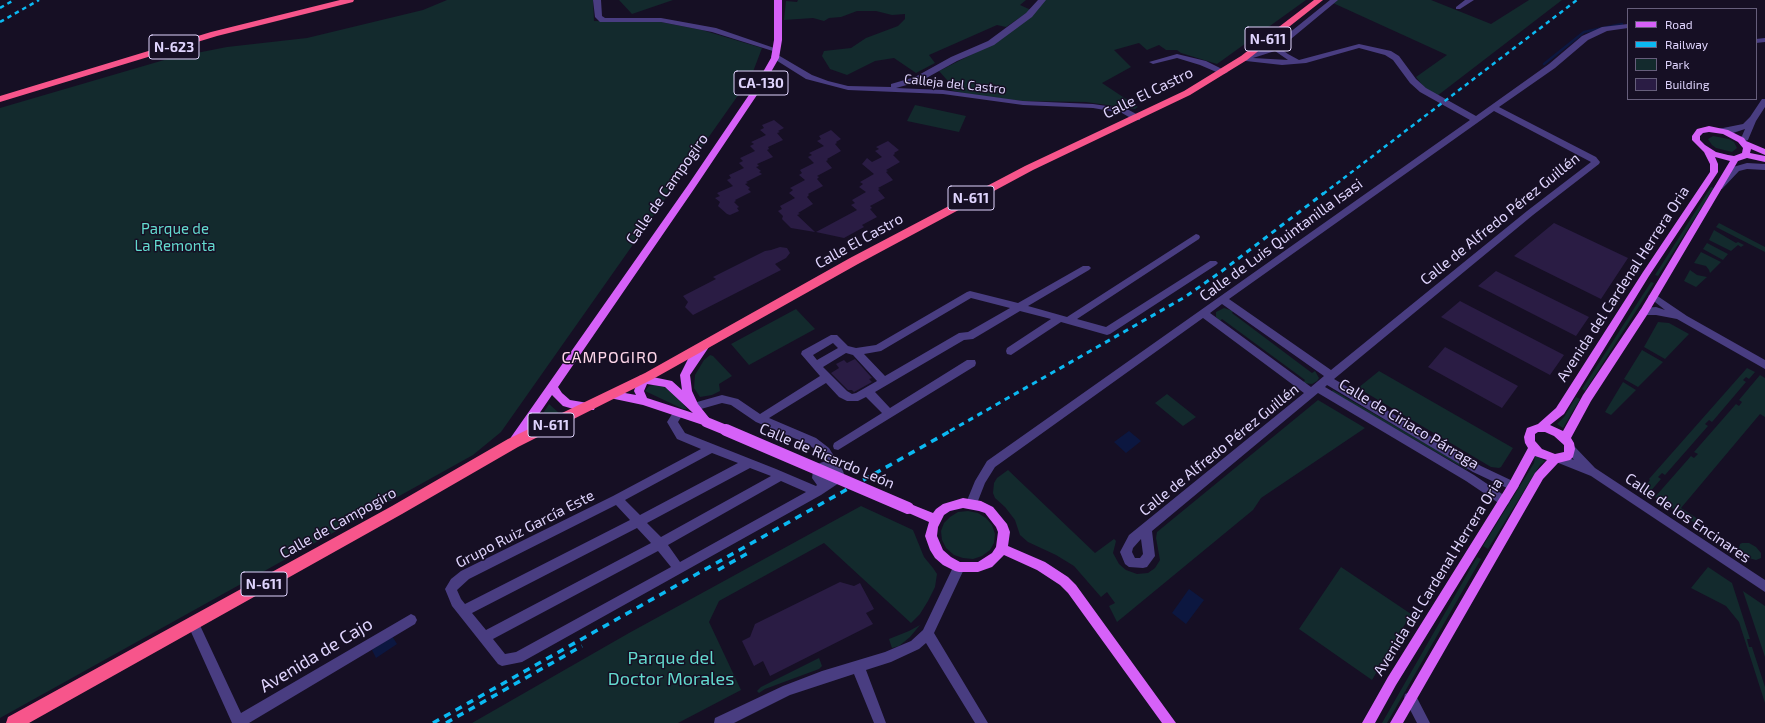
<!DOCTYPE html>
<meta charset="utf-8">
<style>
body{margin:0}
#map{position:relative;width:1765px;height:723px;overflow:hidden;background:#160f24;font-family:"Exo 2",sans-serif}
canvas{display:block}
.legend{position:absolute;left:1627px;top:8px;width:130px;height:92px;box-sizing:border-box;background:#160f24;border:1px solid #665e7b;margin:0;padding:5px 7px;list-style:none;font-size:12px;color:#dfd4fd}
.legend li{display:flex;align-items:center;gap:8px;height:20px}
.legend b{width:20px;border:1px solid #665e7b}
</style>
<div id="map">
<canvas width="1765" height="723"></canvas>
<ul class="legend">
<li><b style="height:5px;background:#d661f8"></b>Road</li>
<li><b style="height:5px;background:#0bb9f2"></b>Railway</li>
<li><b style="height:11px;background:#132a2d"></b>Park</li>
<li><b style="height:11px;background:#2a1c44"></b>Building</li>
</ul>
</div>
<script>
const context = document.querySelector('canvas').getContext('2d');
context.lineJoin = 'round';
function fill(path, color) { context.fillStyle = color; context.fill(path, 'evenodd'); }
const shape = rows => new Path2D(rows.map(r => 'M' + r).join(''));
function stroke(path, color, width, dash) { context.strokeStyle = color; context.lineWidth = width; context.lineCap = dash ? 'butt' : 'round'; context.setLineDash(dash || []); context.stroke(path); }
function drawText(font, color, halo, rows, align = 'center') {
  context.font = font + ' "Exo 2",sans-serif'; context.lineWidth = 3; context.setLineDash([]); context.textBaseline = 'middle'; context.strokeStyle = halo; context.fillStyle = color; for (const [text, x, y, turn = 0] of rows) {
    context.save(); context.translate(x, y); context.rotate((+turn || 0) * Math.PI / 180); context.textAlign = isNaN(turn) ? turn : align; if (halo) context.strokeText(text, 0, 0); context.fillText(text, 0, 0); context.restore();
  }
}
fill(shape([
 [447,0,593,0,594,21,661,22,702,30,762,48,751,77,501,432,473,455,0,718,0,108,171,58,227,47,307,38,423,10],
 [619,0,673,0,632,14],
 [798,0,1026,0,1020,5,1031,10,1006,27,997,25,929,55,935,63,916,73,894,58,875,61,847,75,830,69,822,56,824,51,851,48,866,38,898,26,905,19,905,14,892,15,876,11,857,11,841,17,829,18,824,21,813,18,784,20,786,1,797,2],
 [1044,0,1306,0,1217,64,1181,53,1177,50,1166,50,1159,45,1147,50,1139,43,1114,50,1131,67,1102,83,1138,107,1135,109,1086,102,1023,101,970,95,947,89,947,80,939,71,1002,39,1007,33],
 [1337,0,1431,0,1491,24,1529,0,1562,0,1437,96,1423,86,1416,77,1447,55,1333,3],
 [915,105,966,116,959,132,907,121],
 [1713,136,1729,139,1734,142,1737,148,1732,152,1716,148,1712,145,1708,139],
 [1711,187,1714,188,1658,276,1655,275],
 [1719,223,1765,247,1765,252,1716,227],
 [1714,230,1736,243,1738,242,1744,245,1741,247,1738,245,1731,251,1709,240],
 [1707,243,1728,254,1723,260,1703,249],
 [1701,252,1721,262,1710,273,1709,270,1706,266,1694,263],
 [1690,270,1697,275,1707,277,1696,287,1684,281],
 [1651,282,1654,283,1585,391,1582,389],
 [1224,308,1233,311,1232,313,1312,373,1315,371,1319,378,1317,381,1312,384,1303,383,1305,380,1222,319,1220,321,1216,317,1216,312],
 [796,309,815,329,749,365,731,344],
 [1658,322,1669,323,1689,334,1665,359,1644,347],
 [1642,350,1663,362,1638,387,1624,379],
 [710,355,713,356,732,376,719,384,720,391,712,395,700,397,694,388,695,375,704,360],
 [1747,368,1755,372,1749,379,1746,377,1743,380,1746,382,1712,422,1709,420,1705,424,1708,426,1665,475,1662,473,1658,477,1661,479,1649,493,1634,483,1648,483,1650,480,1649,479],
 [1379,371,1513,448,1501,467,1499,468,1491,467,1358,388],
 [1760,375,1765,378,1765,417,1760,414,1681,508,1698,519,1695,523,1655,497,1691,456,1694,458,1698,454,1694,452,1736,404,1739,406,1742,402,1739,400],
 [1623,382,1636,390,1611,415,1605,412],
 [654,385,668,388,674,393,687,409,683,409,645,391,649,386],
 [1333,390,1468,468,1467,470,1331,392],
 [1167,394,1196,417,1183,426,1155,403],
 [1576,397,1580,399,1563,428,1557,424,1564,417],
 [1318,400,1365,428,1261,498,1253,510,1117,622,1109,606,1115,603,1107,592,1101,597,1074,566,1056,555,1028,542,1020,535,1015,520,1005,507,995,498,993,493,994,483,997,478,1008,470,1095,553,1114,539,1116,541,1113,553,1119,564,1126,570,1137,574,1148,573,1155,568,1160,560,1156,538,1157,532],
 [549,404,559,413,535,426],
 [1535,455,1545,461,1540,465,1488,549,1483,546,1534,463],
 [861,506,913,530,924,557,933,568,937,574,935,587,928,601,920,614,911,623,824,543,719,601,709,622,741,690,678,723,472,723,629,633],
 [968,511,978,513,986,518,992,525,995,534,994,543,990,550,982,556,973,559,963,558,954,555,946,548,942,540,941,531,944,523,950,517,958,512],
 [1742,543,1749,543,1756,547,1761,553,1761,558,1756,560,1745,557,1739,548,1740,544],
 [1477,557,1481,559,1387,723,1382,723],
 [1341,567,1411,614,1372,680,1299,629],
 [1708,567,1732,583,1750,639,1747,639,1749,647,1752,647,1765,687,1765,703,1739,622,1726,606,1691,588],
 [1743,591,1765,606,1765,657],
 [920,625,910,637,899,646,892,648,889,639,909,631],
 [819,658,822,666,819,669,765,689,759,693,757,691,761,687]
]), '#132a2d');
fill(shape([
 [1129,431,1141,441,1126,453,1114,442],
 [1189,589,1204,600,1186,624,1172,613],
 [392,636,397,644,376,658,372,650]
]), '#0c1740');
stroke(shape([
 [1544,64,1584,32,1622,24]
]), '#0c1740', 2.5);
fill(shape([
 [774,120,784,128,778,131,780,132,777,133,783,140,768,147,769,149,767,150,773,157,757,164,759,166,756,167,761,171,759,172,762,174,746,182,748,183,745,184,750,188,748,189,751,192,735,200,736,201,734,202,739,207,737,208,739,211,730,215,727,214,718,206,720,202,715,198,720,196,717,193,733,186,727,180,731,178,729,175,744,168,739,163,743,161,740,158,755,151,750,146,754,144,751,142,766,135,760,130,764,128,762,125],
 [831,130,841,139,836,142,837,143,835,144,841,151,827,159,828,160,826,161,832,168,817,176,819,177,817,179,823,186,808,194,809,195,807,197,813,204,798,213,800,214,797,215,815,232,791,228,782,219,783,216,778,211,782,209,780,206,795,198,789,193,793,190,790,188,805,180,799,175,802,173,800,170,814,163,808,157,812,155,809,153,824,146,817,141,821,139,819,136],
 [888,141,899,150,894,153,895,154,893,155,900,162,886,170,888,171,886,172,893,180,878,188,880,189,878,190,885,198,870,206,872,208,870,209,877,217,862,225,864,227,844,238,816,232,857,210,851,205,855,203,852,200,866,192,859,187,863,184,860,182,874,174,862,164,867,158,872,162,882,157,875,151,879,149,876,147],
 [1554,223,1628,258,1601,299,1514,256],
 [780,247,787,248,790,253,786,258,775,264,781,270,693,315,685,307,688,302,683,296,716,279,713,277,765,251,771,250],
 [1496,271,1589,317,1576,336,1478,286],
 [1460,301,1564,355,1550,375,1441,317],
 [1445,347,1518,386,1502,408,1428,367],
 [855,359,872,378,869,379,872,382,854,392,852,390,848,390,831,373,839,368,836,364,844,360,847,363],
 [840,582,854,586,860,583,874,609,866,613,873,624,770,676,763,661,754,666,742,641,750,637,755,624]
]), '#2a1c44');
fill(shape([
 [593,0,601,0,602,16,605,18,661,18,716,28,780,50,776,52,712,32,661,22,600,22,595,17,593,0],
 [1038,0,1046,0,1032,17,994,45,957,61,921,81,896,88,943,90,1023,101,1093,104,1127,109,1140,116,1140,120,1134,120,1122,113,1093,108,1023,105,943,94,848,90,806,79,771,57,772,55,778,55,812,75,828,81,848,86,891,87,891,84,915,77,951,57,988,41,1026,13,1038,0],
 [1330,0,1338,0,1280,48,1288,54,1299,60,1359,44,1391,51,1399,56,1416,79,1426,88,1476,116,1549,64,1582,36,1602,27,1628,24,1628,28,1607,31,1588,40,1555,68,1499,107,1596,157,1600,162,1599,164,1533,215,1334,379,1481,466,1517,483,1519,486,1517,489,1513,491,1509,489,1473,472,1327,385,1325,387,1474,475,1508,498,1510,501,1508,504,1504,506,1500,504,1466,481,1318,393,1152,531,1155,556,1147,567,1143,568,1129,567,1125,564,1120,552,1129,535,1304,393,1203,318,995,467,985,483,976,506,972,508,968,506,966,503,975,481,987,461,1470,120,1420,92,1410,83,1393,60,1385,55,1359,48,1306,63,1282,65,1246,61,1240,58,1273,46,1330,0],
 [1275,51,1288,60,1253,58,1275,51],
 [1494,111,1591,162,1527,211,1331,370,1229,299,1494,111],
 [1222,304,1324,376,1311,387,1210,313,1222,304],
 [1141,539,1143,554,1140,558,1135,558,1132,552,1133,548,1141,539],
 [1465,0,1474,0,1460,9,1456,9,1456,7,1465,0],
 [1765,38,1765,42,1756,43,1756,39,1765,38],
 [1177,54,1206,61,1228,72,1224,74,1221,74,1200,65,1177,58,1153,64,1149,62,1177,54],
 [1762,99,1765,99,1765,107,1756,121,1748,140,1741,143,1737,140,1742,136,1745,129,1733,133,1718,133,1718,129,1743,124,1750,117,1762,99],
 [1747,163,1765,164,1765,170,1747,169,1739,171,1722,189,1716,189,1715,187,1716,185,1733,167,1747,163],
 [1196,234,1199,235,1200,237,1199,239,1077,319,1106,327,1210,261,1216,261,1218,263,1216,265,1110,334,1107,335,1061,322,1011,355,1007,354,1006,351,1007,348,1051,319,1020,311,973,339,964,340,875,392,890,408,967,360,975,360,976,363,975,366,838,450,834,449,833,446,834,443,882,413,866,397,858,401,847,401,839,397,826,383,769,418,816,438,829,448,843,471,844,474,842,481,821,495,522,662,502,666,498,664,452,606,445,589,451,579,461,571,613,496,701,449,677,439,667,422,674,411,678,410,682,411,683,414,678,422,685,433,776,469,816,486,817,485,812,478,813,471,820,463,826,461,821,454,808,444,756,422,731,405,722,403,694,411,690,410,689,407,690,404,722,395,738,399,760,414,820,376,801,354,802,351,831,335,837,335,848,346,856,348,876,345,967,292,970,291,1018,303,1083,266,1089,266,1091,268,1089,270,1028,306,1067,317,1196,234],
 [971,298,1010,308,968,332,959,333,885,376,864,354,881,351,971,298],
 [833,343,838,348,817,360,813,355,833,343],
 [846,353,853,355,877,381,856,393,852,394,847,391,823,367,846,353],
 [712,453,738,463,640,515,625,500,712,453],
 [750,468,771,476,661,537,647,523,750,468],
 [826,471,830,471,834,474,827,479,823,477,823,473,826,471],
 [781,481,806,492,680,562,668,545,781,481],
 [616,505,630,520,465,604,461,599,457,590,469,579,616,505],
 [637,528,651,543,486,630,472,613,637,528],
 [658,551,671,567,516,652,505,654,493,639,658,551],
 [1653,293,1687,316,1765,360,1765,369,1677,319,1656,315,1641,315,1639,312,1641,309,1644,308,1656,307,1665,310,1650,298,1648,296,1653,293],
 [1570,445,1574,446,1595,468,1765,580,1765,592,1591,476,1556,462,1555,459,1556,456,1560,454,1574,460,1565,449,1566,446,1570,445],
 [959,562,963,563,965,567,934,633,988,723,975,723,926,643,919,649,891,662,866,670,886,723,874,723,854,674,790,695,734,723,714,723,715,718,783,686,822,671,885,652,911,641,923,630,955,563,959,562],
 [411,614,415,616,417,620,415,624,249,723,232,723,187,623,189,619,193,617,197,619,241,713,411,614],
 [1410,692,1415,694,1430,723,1417,723,1404,698,1405,694,1410,692]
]), '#493d81');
fill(shape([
 [774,0,782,0,782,40,779,58,763,86,694,189,558,387,562,393,570,400,594,404,595,407,594,410,577,410,563,406,552,395,517,446,513,447,509,446,508,443,509,440,688,185,755,86,771,58,774,40,774,0],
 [1709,126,1728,130,1744,138,1746,141,1765,149,1765,155,1751,149,1750,153,1765,156,1765,162,1747,158,1738,161,1647,315,1591,401,1571,438,1574,443,1575,449,1573,457,1570,460,1558,463,1543,479,1403,723,1390,723,1535,473,1547,460,1535,456,1517,489,1396,685,1375,723,1362,723,1388,677,1509,483,1528,448,1525,443,1524,437,1527,428,1538,424,1556,408,1643,272,1710,172,1710,164,1704,152,1692,140,1692,136,1697,129,1709,126],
 [1709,132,1723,134,1738,142,1743,148,1742,153,1734,156,1728,155,1716,152,1705,145,1700,140,1700,136,1703,133,1709,132],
 [1715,157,1730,161,1641,309,1583,395,1563,431,1550,425,1564,414,1649,276,1718,172,1718,164,1715,157],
 [1538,432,1545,432,1554,436,1564,445,1564,452,1555,454,1542,449,1535,441,1535,434,1538,432],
 [706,340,709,341,711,344,690,375,692,391,698,404,710,419,711,422,710,425,706,426,643,405,610,398,609,395,610,392,614,391,636,395,634,391,639,376,643,375,672,381,682,390,680,375,688,359,703,341,706,340],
 [647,384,665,387,693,413,647,398,644,391,647,384],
 [963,498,981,501,993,507,1007,524,1010,532,1008,546,1045,562,1068,577,1076,585,1176,723,1162,723,1068,593,1060,585,1037,570,1004,555,992,567,978,572,959,572,955,571,943,565,935,558,930,550,925,536,929,522,904,511,902,508,904,505,908,503,933,513,936,509,943,504,963,498],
 [963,508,979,511,985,513,996,527,998,532,996,547,992,553,978,562,960,562,951,557,943,550,937,536,938,527,944,515,950,511,963,508]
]), '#d661f8');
fill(shape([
 [340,0,354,0,353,2,217,36,0,102,0,96,211,32,340,0],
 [1314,0,1323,0,1247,60,1190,95,1033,170,858,264,653,379,518,447,402,514,29,723,6,723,8,717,392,506,508,439,645,373,850,258,1025,166,1184,91,1241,56,1314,0]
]), '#f7558b');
stroke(shape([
 [0,8,14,0],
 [0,22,39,0],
 [1323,194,1577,0]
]), '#0bb9f2', 2.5, [4.5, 4]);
stroke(shape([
 [950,431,1185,297,1222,271,1324,193]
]), '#0bb9f2', 3, [5.5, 5]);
stroke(shape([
 [718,570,748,553],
 [433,723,952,430],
 [446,723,582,646]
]), '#0bb9f2', 3.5, [7, 6]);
stroke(shape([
 [706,422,728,431]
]), '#d661f8', 10);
stroke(shape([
 [726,430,908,508]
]), '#d661f8', 12);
drawText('13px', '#dfd4fd', '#160f24', [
 ["Calleja del Castro",955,84,6]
]);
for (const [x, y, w] of [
 [1268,39,46],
 [174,47,50],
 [761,83,54],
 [971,198,46],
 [551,425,46],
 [264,584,46]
]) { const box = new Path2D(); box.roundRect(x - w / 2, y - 12, w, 24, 3); context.fillStyle = '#160f24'; context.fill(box); stroke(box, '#dfd4fd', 1); }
drawText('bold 14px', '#dfd4fd', null, [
 ["N-611",1268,39],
 ["N-623",174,47],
 ["CA-130",761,83],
 ["N-611",971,198],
 ["N-611",551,425],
 ["N-611",264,584]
]);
drawText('15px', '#dfd4fd', '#160f24', [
 ["Calle El Castro",1148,93,-26],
 ["Calle de Campogiro",667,189,-55],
 ["Calle de Alfredo Pérez Guillén",1500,219,-39],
 ["Calle de Luis Quintanilla Isasi",1281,240,-36],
 ["Calle El Castro",859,241,-29],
 ["Avenida del Cardenal Herrera Oria",1623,284,-57],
 ["Calle de Ciriaco Párraga",1409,424,31],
 ["Calle de Alfredo Pérez Guillén",1219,450,-39],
 ["Calle de Ricardo León",827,456,23],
 ["Calle de los Encinares",1688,518,34],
 ["Calle de Campogiro",338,523,-29],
 ["Grupo Ruiz García Este",525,529,-27],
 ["Avenida del Cardenal Herrera Oria",1438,577,-58]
]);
drawText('15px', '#63dace', '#160f24', [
 ["Parque de",175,229],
 ["La Remonta",175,246]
]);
context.letterSpacing = '1px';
drawText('16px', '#fdd6e9', '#160f24', [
 ["CAMPOGIRO",610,358]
]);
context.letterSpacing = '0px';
drawText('18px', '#dfd4fd', '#160f24', [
 ["Avenida de Cajo",316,655,-31]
]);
drawText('18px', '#63dace', '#160f24', [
 ["Parque del",671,658],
 ["Doctor Morales",671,679]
]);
</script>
